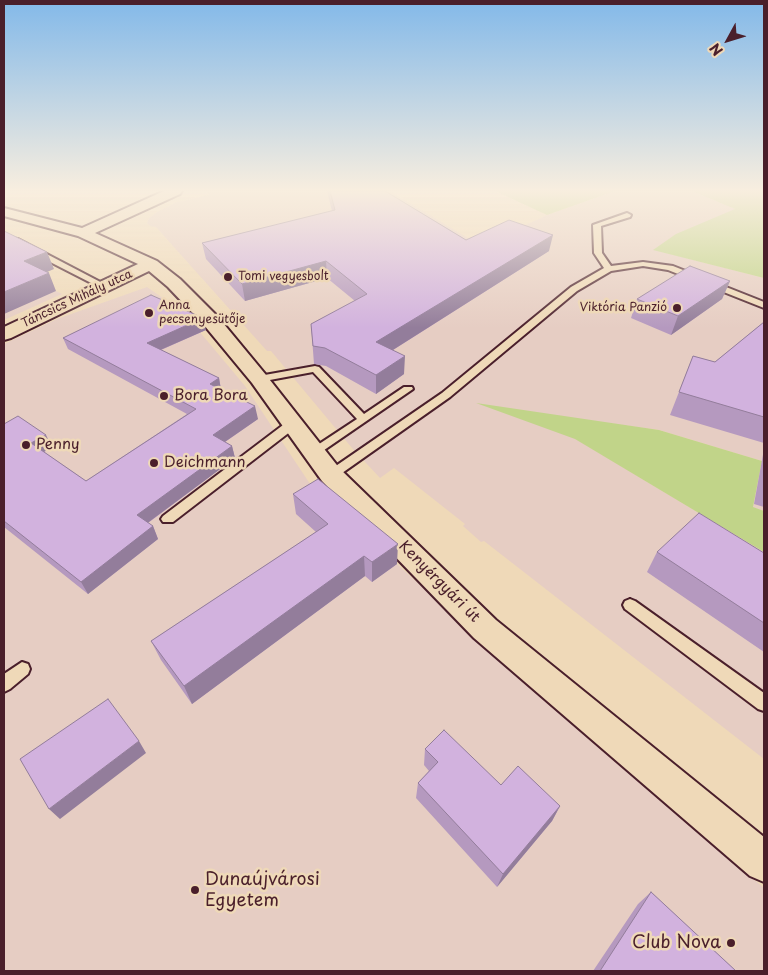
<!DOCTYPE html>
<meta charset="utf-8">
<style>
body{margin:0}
#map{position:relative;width:768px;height:975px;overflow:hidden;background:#efd9b8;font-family:"Playpen Sans",sans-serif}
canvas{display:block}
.frame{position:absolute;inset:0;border:5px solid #4a1f2b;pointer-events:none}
.north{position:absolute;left:703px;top:15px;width:50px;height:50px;-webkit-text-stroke:4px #efd9b8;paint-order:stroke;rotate:231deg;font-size:14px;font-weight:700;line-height:20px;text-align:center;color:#4a1f2b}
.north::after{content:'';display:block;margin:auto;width:18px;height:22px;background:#4a1f2b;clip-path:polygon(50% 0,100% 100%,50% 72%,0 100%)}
</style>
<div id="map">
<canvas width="768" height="975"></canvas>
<div class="frame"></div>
<div class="north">N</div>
</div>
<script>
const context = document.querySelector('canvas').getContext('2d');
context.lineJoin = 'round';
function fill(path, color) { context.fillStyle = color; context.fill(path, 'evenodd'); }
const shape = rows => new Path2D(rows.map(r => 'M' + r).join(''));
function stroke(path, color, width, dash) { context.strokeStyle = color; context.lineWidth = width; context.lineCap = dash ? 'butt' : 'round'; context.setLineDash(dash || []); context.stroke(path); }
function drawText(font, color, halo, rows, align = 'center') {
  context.font = font + ' "Playpen Sans",sans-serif'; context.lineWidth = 5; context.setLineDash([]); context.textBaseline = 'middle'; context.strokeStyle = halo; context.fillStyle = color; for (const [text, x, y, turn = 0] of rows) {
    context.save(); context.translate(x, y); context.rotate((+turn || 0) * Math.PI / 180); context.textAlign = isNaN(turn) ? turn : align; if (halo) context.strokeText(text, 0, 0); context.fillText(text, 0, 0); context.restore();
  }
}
fill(shape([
 [209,191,390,191,481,246,547,215,615,191,692,191,753,216,671,254,764,278,764,511,753,507,762,461,659,430,607,423,576,439,764,552,764,759,484,541,481,542,463,526,465,524,394,468,380,478,352,448,271,351,267,351,156,227,150,226,147,223,149,218,157,212,177,202,209,195,206,192],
 [4,254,34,280,62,294,4,320],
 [147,287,183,312,230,368,245,386,320,499,397,564,573,724,764,888,764,971,4,971,4,344,57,319]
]), '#e6cdc3');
fill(shape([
 [495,191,615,191,547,215],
 [692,191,764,191,764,278,653,250,676,234,735,209],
 [476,403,659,430,762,461,753,507,764,511,764,552,575,439]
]), '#c1d489');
const service = shape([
 [627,213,631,215,630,217,601,226,602,253,611,266,643,262,673,266,764,302,764,308,668,270,643,266,611,271,577,291,450,397,335,478,327,478,325,475,327,472,442,393,571,287,604,268,594,253,593,225,627,213],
 [4,238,18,239,108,286,101,288,13,243,4,242,4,238],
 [315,366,319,367,364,414,404,387,412,387,413,389,314,457,310,456,308,453,310,450,357,419,313,372,259,382,254,379,259,376,315,366],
 [291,421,297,425,295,428,173,522,163,522,161,519,163,516,287,422,291,421],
 [630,599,635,601,764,693,764,711,758,709,625,609,623,605,625,601,630,599],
 [22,662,28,664,30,669,28,674,10,689,4,692,4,674,22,662]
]);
const minor = shape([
 [164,191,182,191,180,194,95,233,157,261,180,279,218,317,266,375,340,469,496,620,764,837,764,882,750,876,474,638,322,481,252,383,204,325,168,287,149,271,11,338,4,340,4,327,138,264,78,236,4,216,4,208,82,228,164,191]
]);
stroke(service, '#4a1f2b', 4);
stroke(minor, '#4a1f2b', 4);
fill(service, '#efd9b8');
fill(minor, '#efd9b8');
fill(shape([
 [327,191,385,191,466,240,549,251,393,350,404,374,376,394,326,366,314,364,311,324,355,301,327,278,245,301,206,259,202,243,332,211],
 [730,281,722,299,671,335,631,318,637,299],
 [764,322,764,443,670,415,693,356,715,362],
 [206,330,161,350,219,378,221,389,258,419,225,442,232,446,235,458,148,523,153,526,158,539,88,594,4,527,4,424,52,447,44,452,86,481,187,414,68,349,63,338],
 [764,449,764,507,754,504],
 [293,494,397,564,372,582,365,576,192,704,161,660,151,641,316,532,296,514],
 [657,552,764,553,764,652,647,572],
 [425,749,501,785,560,806,552,821,497,887,416,798,418,783,429,771,424,765],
 [651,892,736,971,593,971,638,904]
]), '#b599bf');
fill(shape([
 [553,235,549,251,377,360,376,342],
 [47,252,54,269,31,279,24,261],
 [326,261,327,278,245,301,242,284],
 [49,273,56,291,4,314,4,292],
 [730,281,722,299,671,335,678,316],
 [203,318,206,330,151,354,147,343],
 [405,356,404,374,376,394,376,375],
 [219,378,221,390,210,384],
 [255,406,258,419,216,448,213,435],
 [46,435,52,447,37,456,31,443],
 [232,446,235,458,142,527,137,515],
 [153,526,158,539,88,594,81,582],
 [398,544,397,564,372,582,372,562],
 [364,556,365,576,192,704,184,686],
 [139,741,146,753,60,819,49,809],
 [560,806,552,821,497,887,503,874]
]), '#937d9b');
const building = shape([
 [330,191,385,191,466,240,509,220,553,235,376,342,405,356,376,375,325,348,313,346,311,324,367,294,326,261,242,284,202,243,335,210,330,191],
 [4,231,47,252,24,261,49,273,4,292,4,231],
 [690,266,730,281,678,316,637,299,690,266],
 [151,295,203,318,147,343,219,378,210,384,255,406,213,435,232,446,137,515,153,526,81,582,4,521,4,424,18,416,46,435,31,443,86,481,196,409,63,338,151,295],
 [764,322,764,417,679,392,693,356,715,362,764,322],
 [318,479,398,544,372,562,364,556,184,686,151,641,328,524,293,494,318,479],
 [699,513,764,553,764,623,657,552,699,513],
 [108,699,139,741,49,809,20,759,108,699],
 [444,730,501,785,518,766,560,806,503,874,418,783,438,762,425,749,444,730],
 [651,892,736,971,600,971,651,892]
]);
fill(building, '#d2b2de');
stroke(building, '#937d9b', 1);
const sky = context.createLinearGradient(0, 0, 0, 328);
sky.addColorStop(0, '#83b9e9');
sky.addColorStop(0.58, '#f8eedf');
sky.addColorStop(1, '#f8eedf00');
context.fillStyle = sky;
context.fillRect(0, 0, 768, 328);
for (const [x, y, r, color] of [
 [228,277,5,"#4a1f2b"],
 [677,308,5,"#4a1f2b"],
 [149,313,5,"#4a1f2b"],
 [164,396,5,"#4a1f2b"],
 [26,445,5,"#4a1f2b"],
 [154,463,5,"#4a1f2b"],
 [195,890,5,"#4a1f2b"],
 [731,943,5,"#4a1f2b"]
]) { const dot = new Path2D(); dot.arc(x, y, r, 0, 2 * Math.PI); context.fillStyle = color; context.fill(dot); stroke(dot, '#efd9b8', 2); }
drawText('12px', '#4a1f2b', '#efd9b8', [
 ["Tomi vegyesbolt",238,277],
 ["Anna",159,306],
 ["pecsenyesütője",159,320],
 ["Viktória Panzió",667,308,"right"]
], 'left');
drawText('12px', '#4a1f2b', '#efd9b8', [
 ["Táncsics Mihály utca",77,299,-25]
]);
drawText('15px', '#4a1f2b', '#efd9b8', [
 ["Bora Bora",174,396],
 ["Penny",36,445],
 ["Deichmann",164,463]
], 'left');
drawText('15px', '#4a1f2b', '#efd9b8', [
 ["Kenyérgyári út",439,582,45]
]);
drawText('18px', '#4a1f2b', '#efd9b8', [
 ["Dunaújvárosi",205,880],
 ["Egyetem",205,901],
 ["Club Nova",721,943,"right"]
], 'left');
</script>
